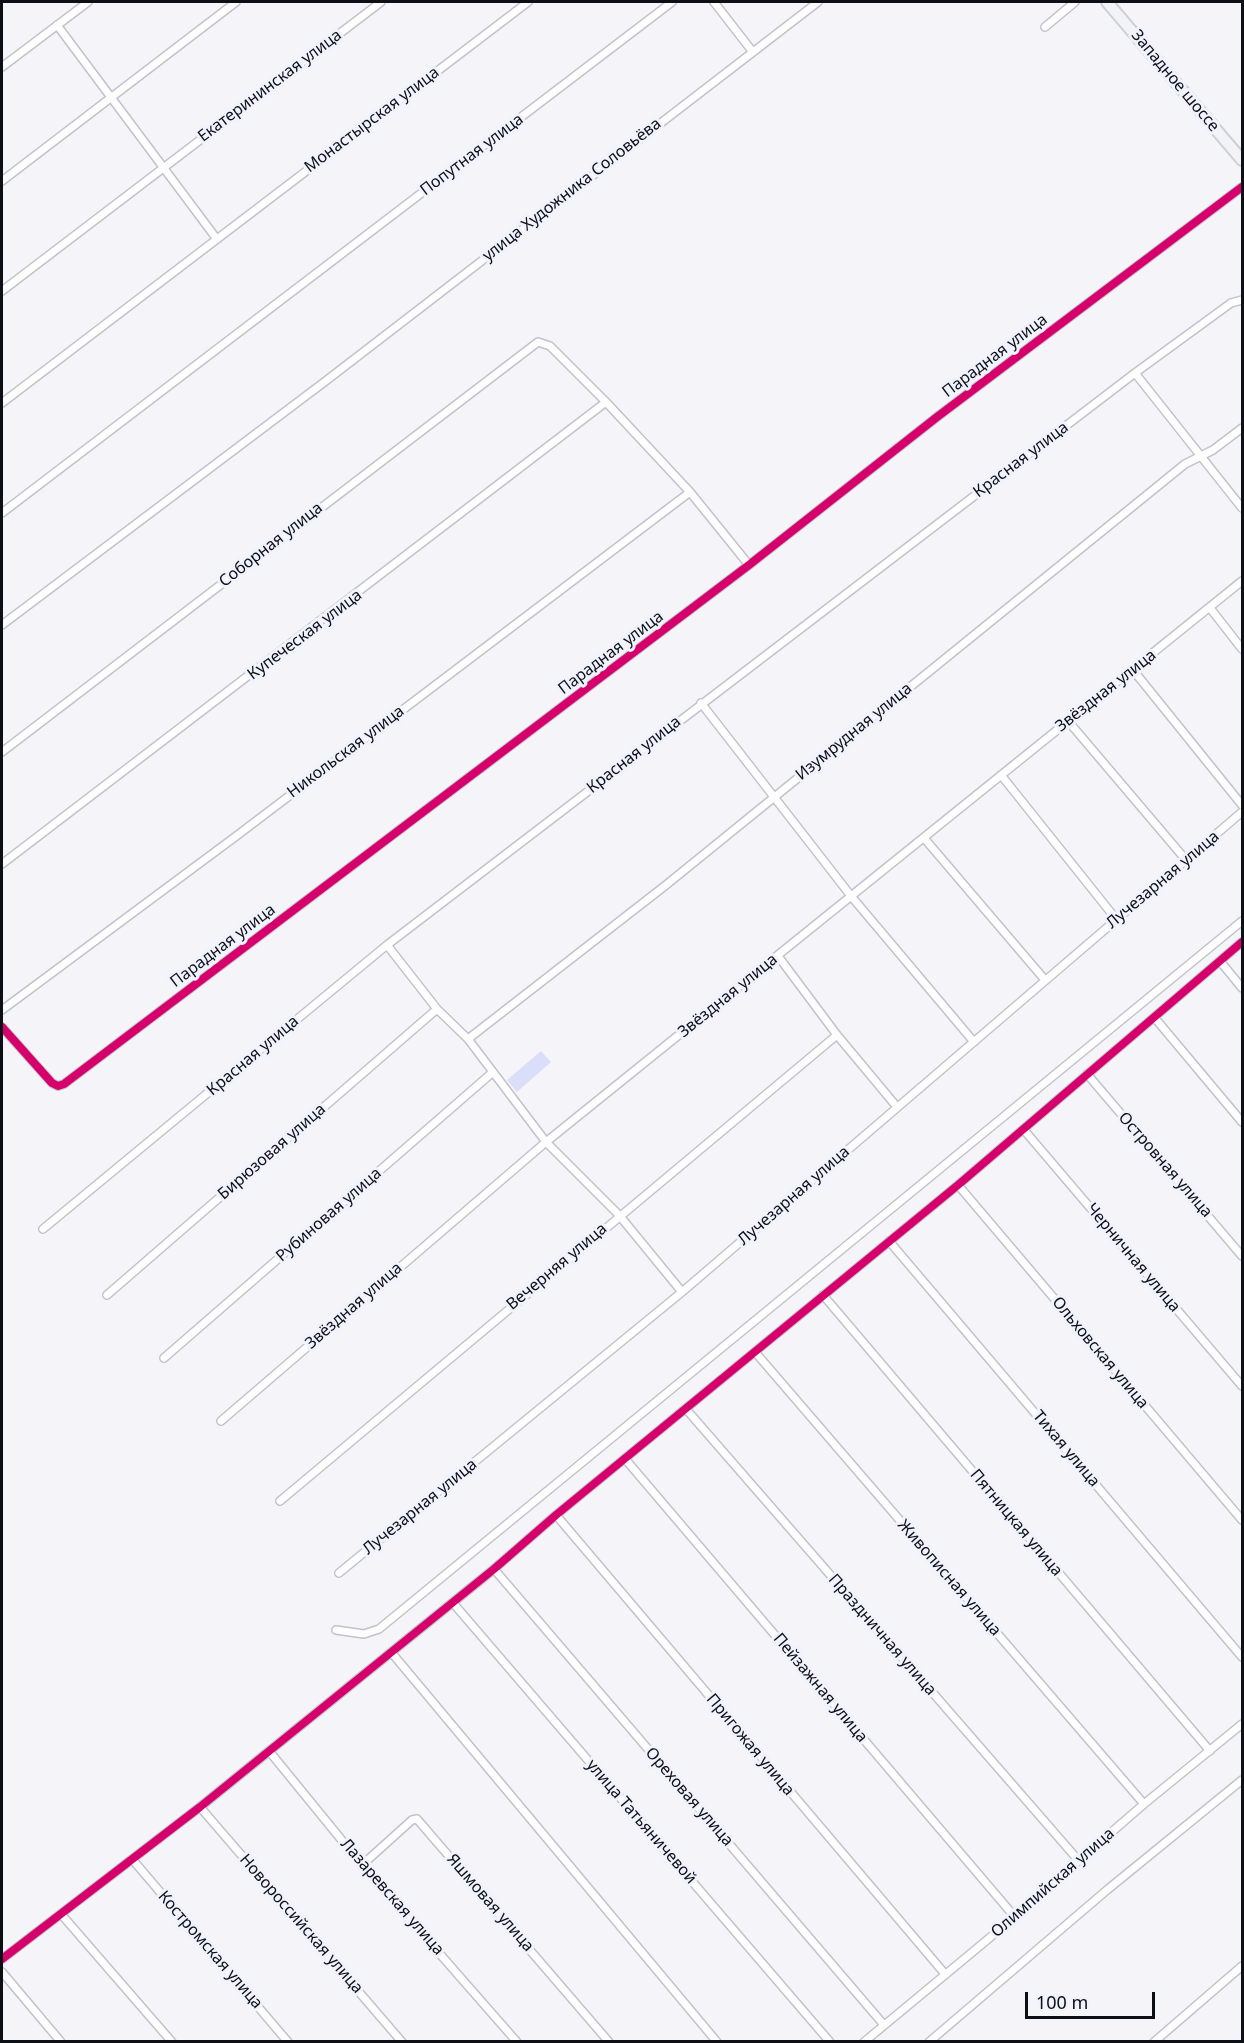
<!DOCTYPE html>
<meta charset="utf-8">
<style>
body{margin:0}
#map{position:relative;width:1244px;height:2043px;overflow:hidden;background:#f4f4f9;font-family:"Noto Sans",sans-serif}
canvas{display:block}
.frame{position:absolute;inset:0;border:3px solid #0d0f16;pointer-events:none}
.scale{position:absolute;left:1025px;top:1992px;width:130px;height:27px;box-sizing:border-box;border:3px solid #0d0f16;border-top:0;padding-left:8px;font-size:18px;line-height:21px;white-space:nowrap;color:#0d0f16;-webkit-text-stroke:4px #f1f3fc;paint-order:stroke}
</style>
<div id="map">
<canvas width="1244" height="2043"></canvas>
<div class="frame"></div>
<div class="scale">100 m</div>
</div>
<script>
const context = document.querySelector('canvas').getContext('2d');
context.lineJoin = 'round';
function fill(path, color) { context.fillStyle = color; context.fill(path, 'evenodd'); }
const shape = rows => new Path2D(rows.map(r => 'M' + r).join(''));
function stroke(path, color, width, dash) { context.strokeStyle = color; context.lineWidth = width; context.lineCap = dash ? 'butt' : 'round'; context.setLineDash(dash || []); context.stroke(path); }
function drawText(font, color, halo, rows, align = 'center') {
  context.font = font + ' "Noto Sans",sans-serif'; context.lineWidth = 6; context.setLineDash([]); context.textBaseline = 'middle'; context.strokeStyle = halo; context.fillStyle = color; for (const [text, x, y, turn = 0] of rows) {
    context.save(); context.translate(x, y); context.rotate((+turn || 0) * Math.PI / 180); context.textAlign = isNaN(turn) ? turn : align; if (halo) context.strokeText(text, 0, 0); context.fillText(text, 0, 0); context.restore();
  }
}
fill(shape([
 [541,1051,551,1062,517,1092,507,1080]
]), '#dadef8');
const minor = shape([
 [714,2,752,51],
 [57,25,216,238],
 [1045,27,1075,2],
 [2,67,88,2],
 [2,181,236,2],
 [2,291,381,2],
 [1135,373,1242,508],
 [2,403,528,2],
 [2,513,672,2],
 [1210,608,1242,649],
 [2,625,327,380,818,2],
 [1133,670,1242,805],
 [701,703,851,896,974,1042],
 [1068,721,1186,860],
 [2,752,538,342,550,346,606,402,690,492,749,565],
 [1001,775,1116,919],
 [924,838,1045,980],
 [2,864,606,402],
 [387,945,437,1009,468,1039,546,1142,619,1215,682,1292],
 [778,956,837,1035,897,1107],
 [1220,961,1242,988],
 [2,1010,235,837,690,492],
 [1154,1017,1242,1122],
 [2,1027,52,1083,58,1086,64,1084,749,565,937,417,1242,187],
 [468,1039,666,885,1185,464,1213,450,1242,428],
 [1087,1074,1242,1256],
 [1024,1130,1242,1386],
 [958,1185,1242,1520],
 [43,1229,387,945,1135,373,1231,303,1242,300],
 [889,1241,1242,1657],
 [107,1295,437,1009],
 [823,1295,1210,1751],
 [755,1352,1144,1804],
 [164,1358,493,1072],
 [686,1409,1079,1861],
 [221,1421,546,1142,1242,581],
 [626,1460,1014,1916],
 [280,1501,837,1035],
 [556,1515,945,1974],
 [494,1569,884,2025],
 [339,1573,682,1292,1242,812],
 [453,1603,830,2042],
 [336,1630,364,1634,379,1629,1242,921],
 [391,1652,717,2042],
 [269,1751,362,1865,517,2042],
 [200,1807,402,2042],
 [132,1859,288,2042],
 [362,1865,412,1820,417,1819,609,2042],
 [61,1914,172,2042],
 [2,1959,200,1807,494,1569,556,1515,958,1185,1242,942],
 [2,1972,61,2042],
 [864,2042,987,1940,1144,1804,1242,1724],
 [929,2042,1107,1890,1242,1780],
 [1154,2042,1242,1966]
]);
const primary = shape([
 [1107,2,1242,160]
]);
stroke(minor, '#c2c3ca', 10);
stroke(primary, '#cfd0d3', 14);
stroke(minor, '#fdfdfe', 7);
stroke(primary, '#f2f3f9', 10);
stroke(shape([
 [2,1027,52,1083,58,1086,64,1084,749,565,937,417,1242,187],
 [2,1959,200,1807,494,1569,556,1515,958,1185,1242,942]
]), '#d6006c', 8);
drawText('16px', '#0d0f16', '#f1f3fc', [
 ["Западное шоссе",1175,81,50],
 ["Екатерининская улица",270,86,-37],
 ["Монастырская улица",372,120,-37],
 ["Попутная улица",472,155,-37],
 ["улица Художника Соловьёва",572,190,-38],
 ["Парадная улица",995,356,-37],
 ["Красная улица",1021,460,-37],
 ["Соборная улица",271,545,-38],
 ["Купеческая улица",305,635,-37],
 ["Парадная улица",611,653,-37],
 ["Звёздная улица",1106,691,-38],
 ["Изумрудная улица",854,732,-39],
 ["Никольская улица",346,752,-37],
 ["Красная улица",634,755,-38],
 ["Лучезарная улица",1163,880,-40],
 ["Парадная улица",223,946,-37],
 ["Звёздная улица",728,996,-39],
 ["Красная улица",253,1056,-40],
 ["Бирюзовая улица",272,1152,-41],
 ["Островная улица",1165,1165,49],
 ["Лучезарная улица",794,1196,-41],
 ["Рубиновая улица",329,1215,-41],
 ["Черничная улица",1133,1258,50],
 ["Вечерняя улица",557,1267,-40],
 ["Звёздная улица",354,1306,-41],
 ["Ольховская улица",1100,1353,50],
 ["Тихая улица",1066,1449,50],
 ["Лучезарная улица",420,1507,-39],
 ["Пятницкая улица",1016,1523,50],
 ["Живописная улица",949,1578,49],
 ["Праздничная улица",882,1635,49],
 ["Пейзажная улица",820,1688,50],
 ["Пригожая улица",750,1745,50],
 ["Ореховая улица",689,1797,49],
 ["улица Татьяничевой",641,1822,49],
 ["Олимпийская улица",1053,1883,-41],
 ["Лазаревская улица",392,1897,49],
 ["Яшмовая улица",490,1903,49],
 ["Новороссийская улица",301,1924,49],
 ["Костромская улица",210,1950,49]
]);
</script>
